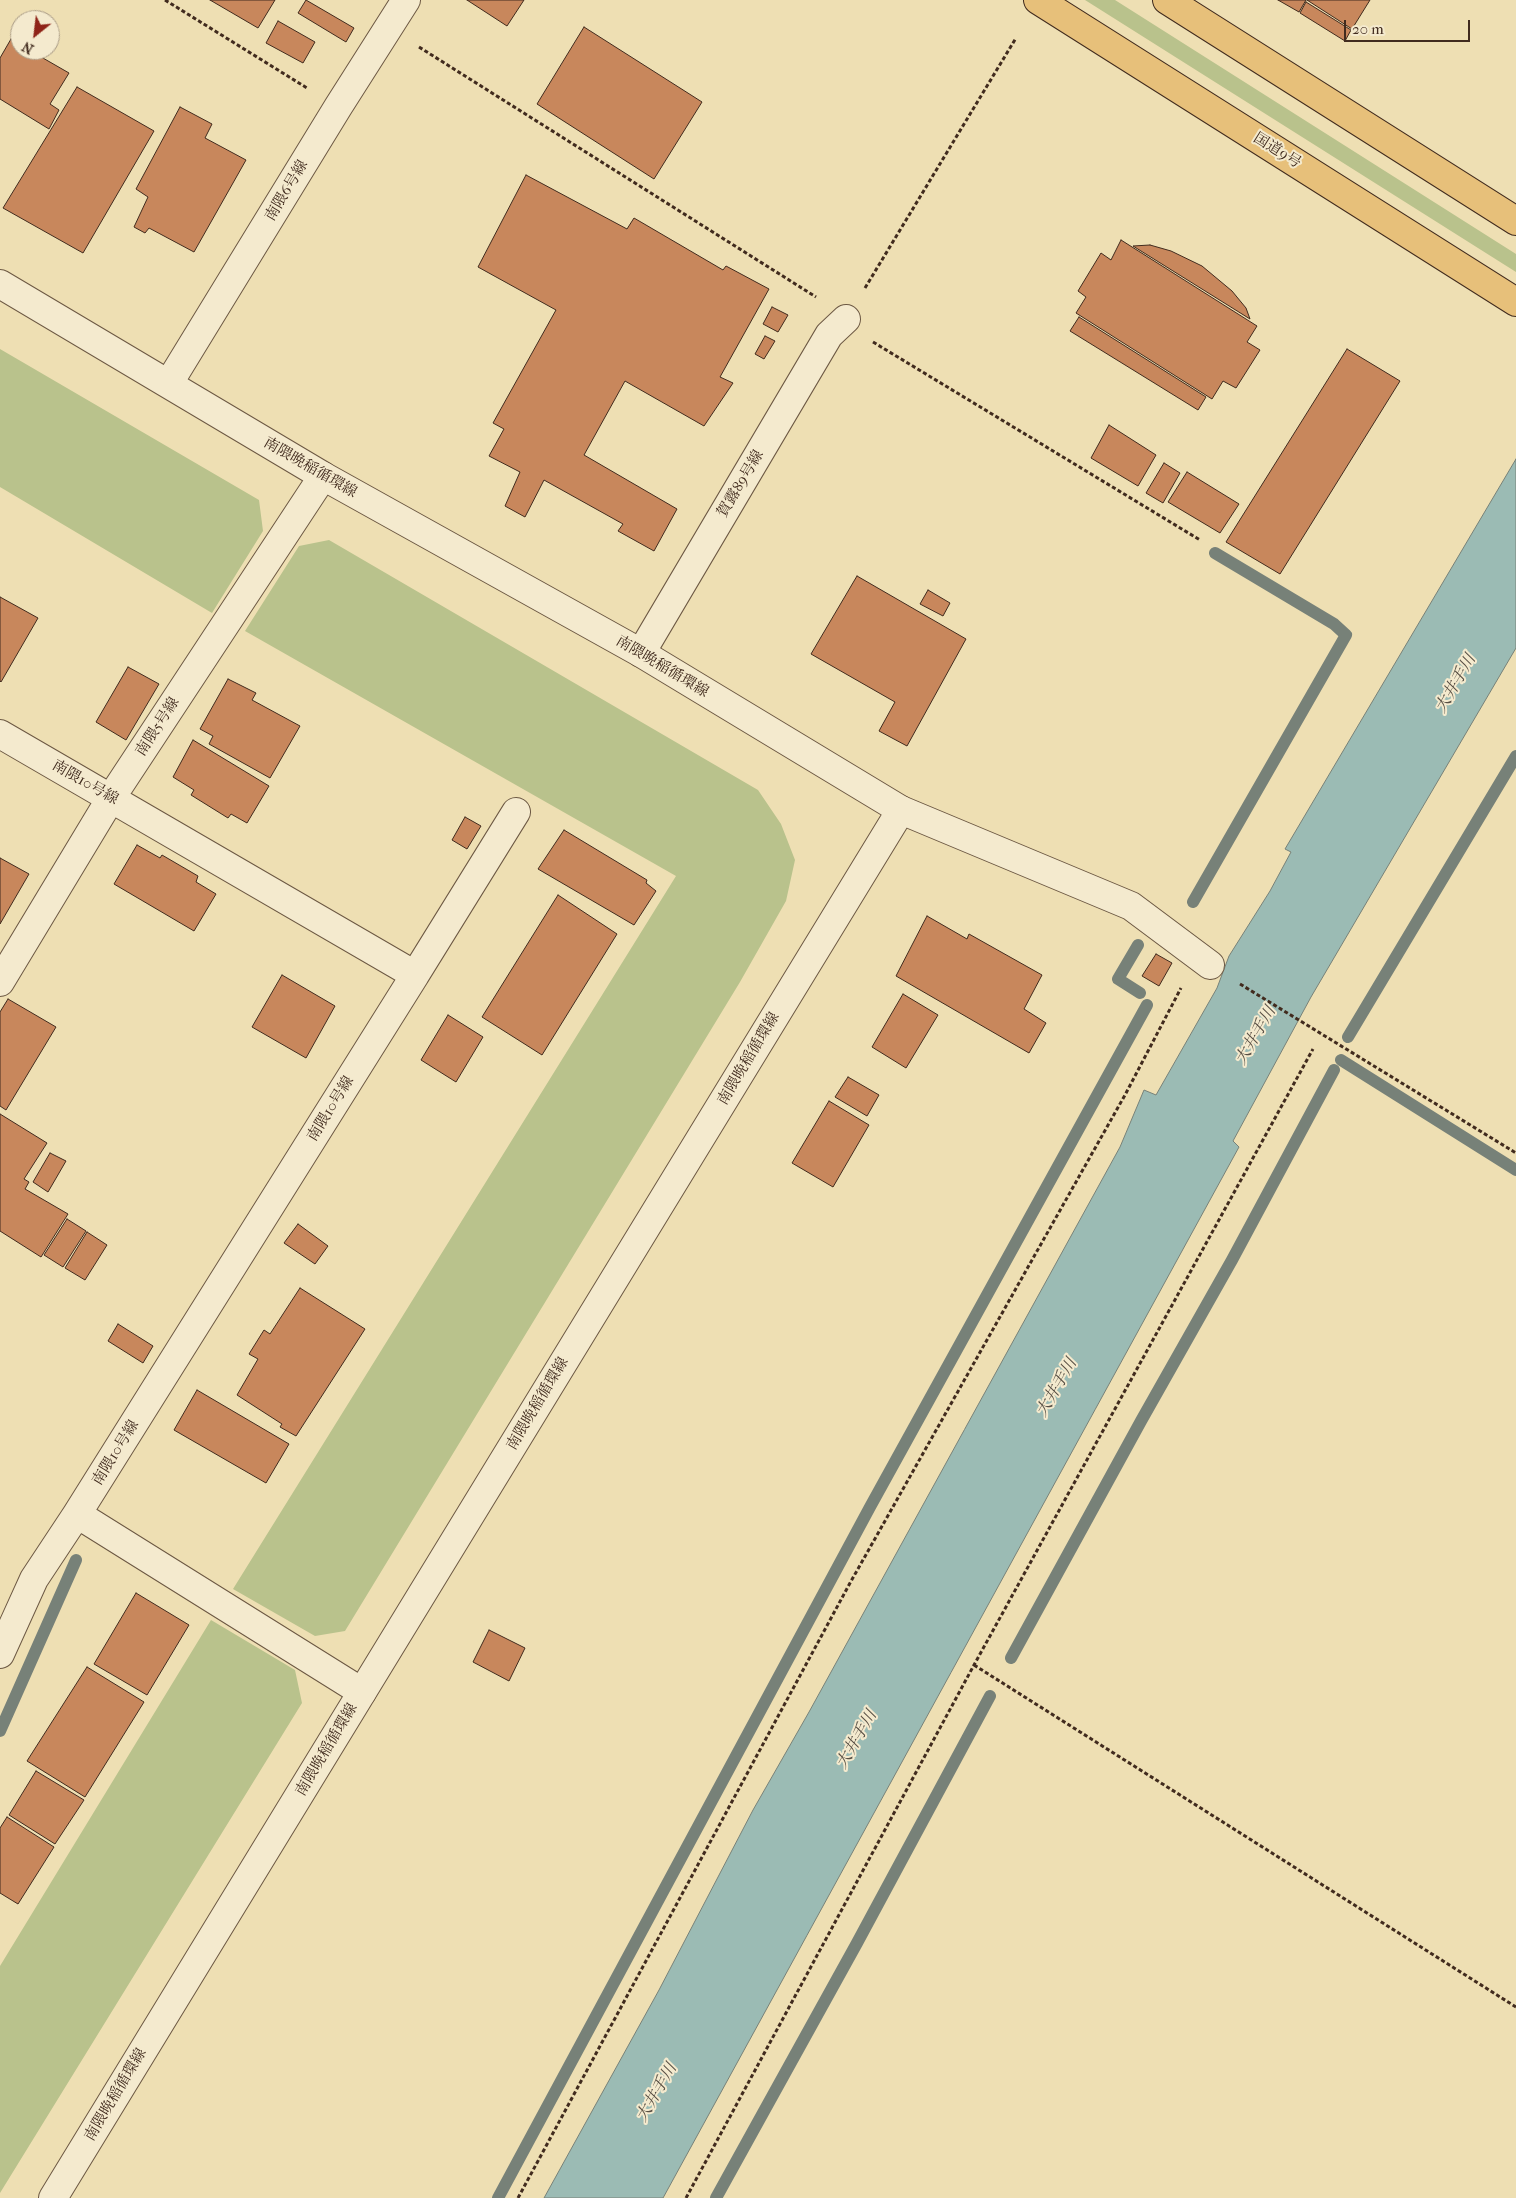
<!DOCTYPE html>
<meta charset="utf-8">
<style>
body{margin:0}
#map{position:relative;width:1516px;height:2198px;overflow:hidden;background:#eedfb3;font-family:"IM FELL French Canon",serif}
canvas{display:block}
.north{position:absolute;left:10px;top:10px;width:50px;height:50px;box-sizing:border-box;background:#f4eace;border:1px solid #ac9e88;border-radius:50%;rotate:209deg;font-size:14px;font-weight:700;line-height:20px;text-align:center;color:#412b1e}
.north::after{content:'';display:block;margin:auto;width:18px;height:22px;background:#8f2418;clip-path:polygon(50% 0,100% 100%,50% 72%,0 100%)}
.scale{position:absolute;left:1344px;top:20px;width:126px;height:22px;box-sizing:border-box;border:2px solid #412b1e;border-top:0;padding-left:6px;font-size:15px;line-height:18px;white-space:nowrap;color:#412b1e;-webkit-text-stroke:4px #f4eace;paint-order:stroke}
</style>
<div id="map">
<canvas width="1516" height="2198"></canvas>
<div class="north">N</div>
<div class="scale">20 m</div>
</div>
<script>
const context = document.querySelector('canvas').getContext('2d');
context.lineJoin = 'round';
function fill(path, color) { context.fillStyle = color; context.fill(path, 'evenodd'); }
const shape = rows => new Path2D(rows.map(r => 'M' + r).join(''));
function stroke(path, color, width, dash) { context.strokeStyle = color; context.lineWidth = width; context.lineCap = dash ? 'butt' : 'round'; context.setLineDash(dash || []); context.stroke(path); }
function drawText(font, color, halo, rows, align = 'center') {
  context.font = font + ' "IM FELL French Canon","Noto Serif JP",serif'; context.lineWidth = 4; context.setLineDash([]); context.textBaseline = 'middle'; context.strokeStyle = halo; context.fillStyle = color; for (const [text, x, y, turn = 0] of rows) {
    context.save(); context.translate(x, y); context.rotate((+turn || 0) * Math.PI / 180); context.textAlign = isNaN(turn) ? turn : align; if (halo) context.strokeText(text, 0, 0); context.fillText(text, 0, 0); context.restore();
  }
}
fill(shape([
 [1085,0,1115,0,1516,254,1516,272],
 [0,349,259,500,263,531,212,613,0,487],
 [329,540,758,790,781,824,795,860,786,901,740,982,345,1631,315,1636,233,1589,676,876,245,631,299,546],
 [211,1620,295,1670,302,1703,0,2193,0,1966]
]), '#b9c28c');
const water = shape([
 [1516,459,1516,648,1311,997,1233,1141,1239,1147,663,2198,544,2198,659,1990,753,1810,809,1712,1120,1147,1144,1090,1156,1095,1217,988,1229,956,1270,891,1291,852,1285,849,1516,459]
]);
fill(water, '#9bbbb4');
stroke(water, '#778178', 1);
stroke(shape([
 [1193,902,1346,635,1334,624,1215,553],
 [1138,945,1118,979,1140,993],
 [1348,1037,1516,756],
 [1341,1060,1516,1170],
 [1011,1658,1141,1421,1232,1260,1334,1070],
 [0,1731,76,1560],
 [498,2198,870,1507,1147,1005],
 [716,2198,857,1943,990,1696]
]), '#778178', 12);
const building = shape([
 [210,0,275,0,258,28,210,0],
 [306,0,354,28,346,42,298,13,306,0],
 [467,0,524,0,507,26,467,0],
 [1278,0,1306,0,1299,12,1278,0],
 [1307,0,1370,0,1352,29,1307,0],
 [1306,2,1351,30,1345,41,1300,13,1306,2],
 [278,21,315,42,303,63,266,43,278,21],
 [584,27,702,102,654,179,537,104,584,27],
 [11,39,20,45,20,50,29,50,69,73,50,104,59,110,49,129,0,99,0,58,11,39],
 [77,87,154,131,83,253,3,208,77,87],
 [180,107,212,124,205,138,246,160,194,252,149,228,145,233,134,227,148,197,136,189,180,107],
 [526,175,627,229,634,218,723,270,726,266,769,289,720,377,733,383,704,426,625,381,584,455,677,509,654,551,618,531,623,524,544,480,525,517,505,506,520,472,489,456,504,429,493,423,556,310,478,267,526,175],
 [1121,240,1257,326,1247,342,1260,350,1236,388,1223,381,1212,399,1076,313,1086,297,1078,291,1101,253,1111,260,1121,240],
 [1150,245,1171,251,1202,266,1232,291,1246,308,1250,319,1133,246,1150,245],
 [772,307,788,315,778,332,763,324,772,307],
 [1079,317,1206,397,1198,410,1070,331,1079,317],
 [765,336,775,341,764,359,755,354,765,336],
 [1347,349,1400,381,1280,574,1226,542,1347,349],
 [1109,425,1156,455,1138,486,1091,458,1109,425],
 [1164,463,1180,473,1163,503,1146,493,1164,463],
 [1187,472,1239,504,1220,533,1168,502,1187,472],
 [857,576,966,639,907,746,879,731,895,702,811,654,857,576],
 [928,590,950,603,943,616,920,604,928,590],
 [0,597,38,618,1,682,0,681,0,597],
 [128,667,159,684,126,740,96,722,128,667],
 [228,679,256,693,252,700,300,726,270,778,209,744,213,736,200,729,228,679],
 [193,740,269,786,247,823,231,814,228,818,191,795,194,790,173,777,193,740],
 [465,817,481,826,467,849,452,840,465,817],
 [564,830,647,880,646,883,656,891,634,925,538,869,564,830],
 [137,845,160,858,162,855,198,876,196,882,216,894,194,931,114,884,137,845],
 [0,858,29,874,0,924,0,858],
 [558,895,617,934,542,1055,482,1017,558,895],
 [927,916,967,939,969,934,1042,975,1024,1009,1046,1023,1029,1053,896,976,927,916],
 [1156,954,1172,963,1159,986,1142,976,1156,954],
 [282,975,335,1006,306,1058,252,1027,282,975],
 [903,994,938,1015,906,1068,872,1047,903,994],
 [8,999,56,1027,6,1110,0,1106,0,1012,8,999],
 [448,1015,483,1037,456,1082,421,1060,448,1015],
 [848,1077,879,1095,867,1116,835,1097,848,1077],
 [829,1101,869,1125,833,1187,792,1163,829,1101],
 [0,1114,47,1143,24,1179,29,1182,25,1189,68,1214,41,1257,0,1231,0,1114],
 [50,1153,66,1161,48,1192,33,1182,50,1153],
 [67,1219,86,1231,63,1267,44,1255,67,1219],
 [298,1224,328,1246,315,1264,284,1243,298,1224],
 [87,1232,107,1245,85,1280,65,1268,87,1232],
 [300,1288,365,1329,296,1436,280,1427,282,1424,237,1395,258,1359,249,1354,264,1330,270,1334,300,1288],
 [118,1324,153,1346,143,1363,108,1341,118,1324],
 [197,1390,289,1444,266,1483,174,1430,197,1390],
 [136,1593,189,1625,147,1695,94,1664,136,1593],
 [489,1630,525,1648,509,1681,473,1662,489,1630],
 [87,1667,144,1702,85,1797,27,1761,87,1667],
 [36,1771,84,1800,55,1844,9,1815,36,1771],
 [7,1817,54,1847,18,1904,0,1893,0,1828,7,1817]
]);
fill(building, '#c8875c');
stroke(building, '#412b1e', 1);
const minor = shape([
 [169,383,338,107,406,0],
 [641,653,829,335,846,319],
 [0,734,415,975,77,1514,34,1579,0,1654],
 [901,810,1131,906,1210,965],
 [415,975,516,812],
 [0,982,111,798,323,476],
 [77,1514,362,1692]
]);
const tertiary = shape([
 [0,284,323,476,641,653,901,810,53,2198]
]);
const trunk = shape([
 [1038,0,1516,302],
 [1167,0,1516,221]
]);
stroke(minor, '#6c5843', 30);
stroke(tertiary, '#6c5843', 30);
stroke(trunk, '#412b1e', 30);
stroke(shape([
 [165,0,307,88],
 [419,47,816,297],
 [865,288,1016,38],
 [873,342,1200,540],
 [1240,984,1516,1153],
 [974,1665,1516,2007],
 [518,2198,850,1583,1125,1095,1181,988],
 [686,2198,974,1665,1313,1049]
]), '#412b1e', 3, [4, 2.5]);
stroke(minor, '#f4eace', 28);
stroke(tertiary, '#f4eace', 28);
stroke(trunk, '#e7c07a', 28);
drawText('15px', '#412b1e', '#f4eace', [
 ["国道9号",1277,151,32],
 ["南隈6号線",287,191,-59],
 ["南隈晩稲循環線",310,468,30],
 ["賀露89号線",741,484,-59],
 ["南隈晩稲循環線",662,667,31],
 ["南隈5号線",158,727,-57],
 ["南隈10号線",85,783,30],
 ["南隈晩稲循環線",749,1059,-59],
 ["南隈10号線",331,1109,-58],
 ["南隈晩稲循環線",538,1404,-59],
 ["南隈10号線",116,1453,-58],
 ["南隈晩稲循環線",327,1750,-59],
 ["南隈晩稲循環線",116,2095,-59]
]);
drawText('italic 16px', '#584f44', '#f4eace', [
 ["大井手川",1456,684,-60],
 ["大井手川",1256,1036,-60],
 ["大井手川",1057,1388,-60],
 ["大井手川",857,1740,-60],
 ["大井手川",657,2093,-60]
]);
</script>
